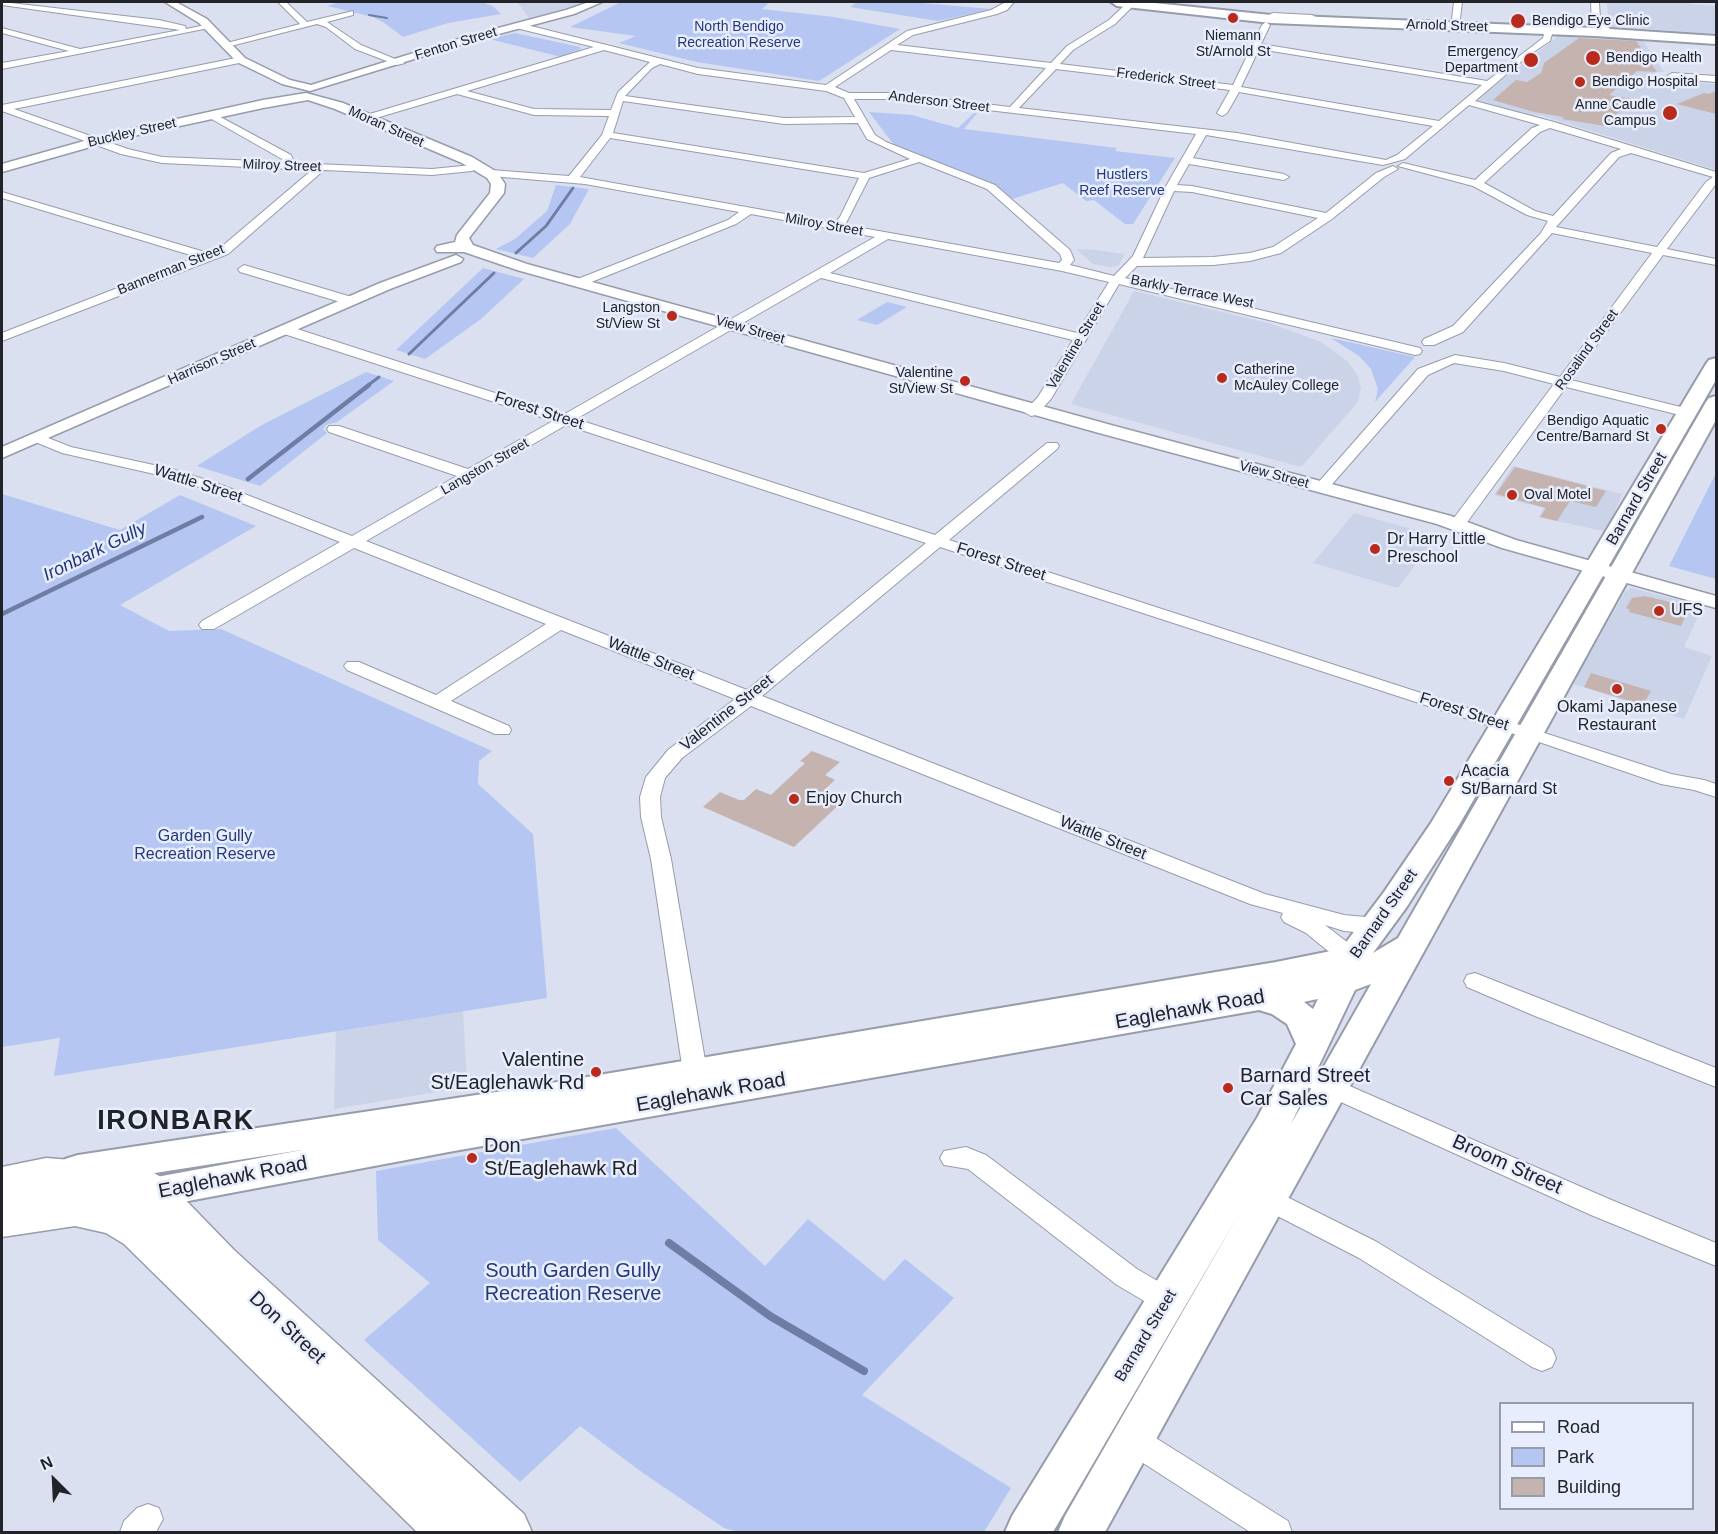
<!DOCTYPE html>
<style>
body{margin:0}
#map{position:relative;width:1718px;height:1534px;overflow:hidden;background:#dae0ef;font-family:Helvetica,sans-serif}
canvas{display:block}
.frame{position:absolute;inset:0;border:3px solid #212328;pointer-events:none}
.legend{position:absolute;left:1499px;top:1402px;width:195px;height:108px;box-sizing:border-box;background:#e7edfc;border:2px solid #989ca7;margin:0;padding:8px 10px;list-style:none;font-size:18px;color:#212328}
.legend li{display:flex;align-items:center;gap:12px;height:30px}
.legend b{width:30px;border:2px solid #989ca7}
.north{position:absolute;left:24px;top:1450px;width:60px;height:60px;-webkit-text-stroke:4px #e7edfc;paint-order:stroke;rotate:336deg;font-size:16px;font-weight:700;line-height:24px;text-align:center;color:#212328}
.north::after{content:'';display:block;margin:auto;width:21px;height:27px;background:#212328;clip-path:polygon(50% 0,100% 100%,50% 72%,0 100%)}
</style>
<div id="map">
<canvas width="1718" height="1534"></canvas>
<div class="frame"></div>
<ul class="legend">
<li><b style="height:8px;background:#fff"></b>Road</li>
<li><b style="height:16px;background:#b4c6f1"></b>Park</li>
<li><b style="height:16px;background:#c5b3b0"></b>Building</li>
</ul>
<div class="north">N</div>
</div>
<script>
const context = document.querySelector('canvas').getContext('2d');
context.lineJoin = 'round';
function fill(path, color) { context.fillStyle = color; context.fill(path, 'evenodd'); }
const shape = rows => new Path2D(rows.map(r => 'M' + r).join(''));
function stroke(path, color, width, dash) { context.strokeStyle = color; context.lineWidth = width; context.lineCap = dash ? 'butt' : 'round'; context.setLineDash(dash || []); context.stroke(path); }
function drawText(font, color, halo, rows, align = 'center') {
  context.font = font + ' Helvetica,sans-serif'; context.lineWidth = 5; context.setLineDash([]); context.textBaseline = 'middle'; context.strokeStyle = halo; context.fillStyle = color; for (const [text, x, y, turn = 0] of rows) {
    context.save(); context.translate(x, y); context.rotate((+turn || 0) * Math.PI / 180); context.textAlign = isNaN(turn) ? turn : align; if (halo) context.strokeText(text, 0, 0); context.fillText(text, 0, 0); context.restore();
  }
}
fill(shape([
 [510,2,583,2,566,8,529,18,518,3],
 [1607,2,1687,2,1690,4,1716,6,1716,34,1623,27,1620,34,1639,35,1664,72,1657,72,1640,80,1716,84,1716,170,1540,115,1529,116,1476,100,1556,38,1555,33,1609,34],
 [1076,249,1096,250,1125,254,1118,266,1110,267,1093,264],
 [1134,291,1272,324,1321,342,1347,361,1357,374,1361,388,1358,402,1302,466,1297,466,1071,404],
 [1513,466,1622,494,1607,532,1539,517,1544,508,1494,495],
 [1354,513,1437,536,1398,588,1313,563],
 [1631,588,1703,606,1684,647,1712,656,1684,719,1573,684,1625,592],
 [463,1011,467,1087,334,1109,336,1031]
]), '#cbd3e9');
fill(shape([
 [340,2,481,2,493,6,501,14,448,23,403,37,383,22,373,17,327,6],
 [621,2,770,2,762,9,834,17,900,29,819,81,697,62,619,43,636,36,570,27],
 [857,2,909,2,992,9,938,21,850,7],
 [515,33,580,47,581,49,561,57,489,39],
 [869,112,912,115,958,128,974,113,977,113,964,129,1117,148,1115,151,1175,158,1133,224,1125,224,1094,200,1086,201,1063,183,1012,199,990,182,894,145],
 [556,185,589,189,570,224,533,258,496,249,515,239,547,211],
 [483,268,524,279,481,319,425,359,396,350],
 [887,302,907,307,877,325,857,320],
 [1331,338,1415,357,1375,402,1378,389,1371,369,1359,356],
 [366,372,394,381,337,422,326,425,323,429,327,433,260,486,197,466,260,426],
 [1716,473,1716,579,1669,566],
 [2,494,120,530,180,495,256,526,120,605,169,631,221,629,492,751,479,761,478,784,533,834,547,998,54,1076,60,1038,2,1047],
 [616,1128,765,1266,808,1219,884,1281,905,1259,954,1298,862,1395,1011,1488,984,1532,739,1532,724,1528,643,1473,580,1426,520,1482,364,1340,430,1283,378,1240,376,1171]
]), '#b4c6f1');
stroke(shape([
 [369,15,387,18]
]), '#6d7da4', 2);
stroke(shape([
 [516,253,546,226,573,188],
 [409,354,494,273],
 [367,386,379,377]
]), '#6d7da4', 3);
stroke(shape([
 [248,479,369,385],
 [2,614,202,517]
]), '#6d7da4', 4.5);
stroke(shape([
 [669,1243,770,1316,864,1371]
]), '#6d7da4', 8);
fill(shape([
 [1579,38,1636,41,1657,72,1637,71,1609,95,1632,99,1605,126,1562,119,1564,117,1534,112,1493,100,1516,80,1527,82,1541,73,1544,63],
 [1716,91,1716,114,1677,104,1704,93,1709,94],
 [1515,467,1606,491,1596,507,1570,501,1557,521,1540,517,1546,508,1496,494],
 [1645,596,1686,606,1685,608,1689,609,1681,626,1629,612,1630,610,1626,608,1632,598],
 [1591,673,1651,691,1643,705,1584,687],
 [812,751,840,762,825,775,835,780,823,791,844,800,794,847,703,807,720,792,739,800,744,800,756,789,771,795,805,763,800,761]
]), '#c5b3b0');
const minor = shape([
 [2,2,159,20,185,26,186,29,210,24,214,27,2,69,2,63,69,51,2,33,2,28,80,49,180,30,2,5,2,2],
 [278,2,286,2,307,22,353,11,353,15,327,22,361,45,405,63,397,65,355,49,326,27,317,24,223,48,223,44,300,24,278,2],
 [1006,2,1014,2,1007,10,997,14,913,35,897,45,1051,63,1067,46,1109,20,1128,2,1134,2,1134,5,1115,24,1073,50,1060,64,1233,85,1262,25,1266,22,1270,25,1261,44,1487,81,1543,38,1544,34,1538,26,1545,24,1552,34,1550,41,1529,55,1475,101,1554,122,1716,172,1716,184,1667,249,1716,259,1716,265,1663,255,1571,380,1693,410,1695,413,1688,417,1566,387,1465,525,1459,527,1451,522,1554,384,1504,371,1454,363,1428,375,1327,490,1317,490,1314,487,1317,484,1418,369,1455,355,1504,363,1560,377,1652,253,1552,233,1463,332,1434,345,1424,345,1422,342,1424,339,1453,326,1541,233,1548,221,1527,215,1473,186,1398,166,1403,163,1475,180,1532,128,1540,125,1469,105,1405,159,1383,165,1206,135,1193,158,1284,174,1289,177,1284,180,1189,164,1177,185,1192,186,1326,213,1376,173,1393,166,1398,169,1384,177,1332,219,1281,253,1250,261,1213,265,1137,266,1125,278,1420,348,1422,351,1420,354,1415,355,1119,284,1051,399,1036,415,1031,416,1024,412,1038,397,1073,340,821,278,576,419,935,535,1047,443,1057,443,1059,446,1057,449,949,540,1671,774,1704,780,1716,784,1716,797,1694,790,1661,784,1545,744,940,547,762,696,1265,894,1344,915,1376,918,1384,921,1387,926,1384,931,1376,934,1344,931,1325,925,1360,952,1363,958,1360,964,1352,966,1344,964,1306,933,1284,922,1281,917,1283,913,1250,904,751,706,682,758,665,778,660,797,661,817,671,859,707,1072,704,1078,695,1081,686,1078,683,1072,651,859,641,817,640,797,646,777,668,750,735,699,561,630,451,701,509,726,511,730,509,734,495,734,347,670,344,666,347,662,359,662,436,695,546,624,354,548,214,629,202,629,199,625,202,621,340,542,209,490,163,476,62,453,33,441,31,438,38,434,71,447,172,469,219,484,352,536,457,476,329,432,327,429,329,426,339,426,468,469,553,421,281,333,280,330,281,327,291,327,563,415,875,237,751,214,736,224,579,287,575,286,575,280,728,220,739,212,585,184,491,176,486,173,491,170,569,176,602,135,609,116,534,115,457,94,366,121,361,118,363,116,594,47,516,28,516,24,519,23,698,68,826,85,907,31,991,10,1006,2],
 [1259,49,1482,85,1439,121,1241,87,1259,49],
 [604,50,650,62,618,92,611,110,534,109,467,91,604,50],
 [891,50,1046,68,1010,107,892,93,849,93,835,87,891,50],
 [660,64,698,74,826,91,844,98,855,117,784,118,625,96,652,68,660,64],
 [1056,69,1230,90,1217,113,1222,116,1227,113,1239,92,1433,126,1397,155,1386,160,1237,133,1019,108,1056,69],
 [854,99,892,99,1196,134,1165,188,1133,256,1114,276,1070,265,1074,260,1070,250,995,185,886,142,875,135,854,99],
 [623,101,784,124,858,123,867,139,910,159,864,173,613,133,623,101],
 [1550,128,1621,149,1611,153,1553,216,1535,211,1484,183,1540,132,1550,128],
 [610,138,859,178,840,217,835,223,580,177,610,138],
 [1631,153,1713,177,1706,182,1657,247,1556,227,1619,157,1631,153],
 [919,162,987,189,1060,254,1062,260,1059,263,845,225,869,178,919,162],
 [1174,191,1192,192,1318,218,1273,247,1250,253,1213,257,1143,258,1174,191],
 [888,239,1062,271,1109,282,1077,333,830,273,888,239],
 [566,425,926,543,747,690,366,541,566,425],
 [1454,2,1462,2,1460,19,1462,28,1456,28,1452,19,1454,2],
 [1591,2,1599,2,1600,19,1610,29,1607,34,1601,34,1592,26,1591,2],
 [1273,13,1312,15,1316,17,1312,19,1270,17,1269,15,1273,13],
 [241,57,244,58,244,62,14,109,128,149,162,157,282,162,282,159,208,117,206,115,211,112,291,155,293,160,292,163,432,169,472,165,477,168,472,171,432,175,324,170,228,254,2,341,2,333,197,257,2,198,2,192,208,253,220,248,312,170,162,163,121,154,2,111,2,105,241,57],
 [1672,73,1716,76,1716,82,1669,78,1667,76,1672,73],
 [244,265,355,298,357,301,351,305,347,304,240,272,238,269,244,265],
 [1475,973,1716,1068,1716,1087,1535,1016,1467,987,1464,981,1467,975,1475,973],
 [1299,1064,1609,1199,1716,1243,1716,1266,1591,1215,1290,1079,1287,1073,1290,1067,1299,1064],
 [966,1147,986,1155,1137,1269,1178,1293,1182,1301,1178,1309,1168,1313,1158,1309,1117,1285,968,1169,944,1165,940,1158,944,1151,966,1147],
 [1269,1188,1377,1242,1552,1349,1556,1358,1552,1367,1542,1371,1532,1367,1359,1258,1260,1207,1256,1199,1260,1191,1269,1188],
 [1133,1426,1143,1430,1288,1521,1292,1532,1250,1532,1123,1450,1118,1440,1123,1430,1133,1426],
 [148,1504,159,1508,163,1519,156,1532,120,1532,124,1521,137,1508,148,1504]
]);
const tertiary = shape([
 [165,2,176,2,207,19,245,58,290,80,311,85,468,36,566,10,589,2,602,2,574,14,476,40,310,91,282,84,237,62,199,23,165,2],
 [306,93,343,103,472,157,497,172,505,184,504,193,469,238,473,245,527,264,1111,425,1451,516,1516,540,1716,596,1716,608,1502,548,1437,524,1099,433,517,270,464,252,437,252,435,249,437,246,455,242,457,235,490,193,491,184,487,178,462,163,335,109,308,100,263,108,115,140,2,172,2,164,109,134,263,100,306,93],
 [456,255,463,259,461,262,390,289,2,458,2,447,380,283,456,255]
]);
const secondary = shape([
 [1111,2,1145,2,1271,15,1595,28,1716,36,1716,44,1595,36,1271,23,1117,6,1111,2],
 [1716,358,1716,380,1459,825,1406,908,1373,953,1398,938,1706,402,1709,398,1716,396,1716,420,1105,1532,1058,1532,1065,1516,1239,1214,1053,1532,1005,1532,1012,1516,1257,1118,1296,1044,1287,1024,1272,1014,1259,1010,454,1151,151,1208,138,1204,132,1193,138,1182,151,1178,302,1150,78,1185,65,1181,59,1170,65,1159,78,1155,503,1091,1276,962,1341,949,1384,892,1431,823,1706,364,1709,360,1716,358],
 [1371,984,1291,1124,1355,990,1371,984],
 [1318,999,1313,1009,1304,1002,1308,1001,1318,999]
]);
const trunk = shape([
 [46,1158,123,1164,154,1173,166,1180,234,1250,524,1514,532,1532,417,1532,124,1244,106,1233,75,1226,2,1237,2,1167,46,1158]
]);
stroke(minor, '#969caa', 2);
stroke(tertiary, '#969caa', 3);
stroke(secondary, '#969caa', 4);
stroke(trunk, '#969caa', 3);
fill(minor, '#fff');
fill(tertiary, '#fff');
fill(secondary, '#fff');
fill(trunk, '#fff');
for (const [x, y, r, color] of [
 [1233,18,6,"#b82a1c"],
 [1518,21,8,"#b82a1c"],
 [1593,58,8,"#b82a1c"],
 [1531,60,8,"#b82a1c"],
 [1580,82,6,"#b82a1c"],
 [1670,113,8,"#b82a1c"],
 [672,316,6,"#b82a1c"],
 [1222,378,6,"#b82a1c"],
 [965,381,6,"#b82a1c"],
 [1661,429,6,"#b82a1c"],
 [1512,495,6,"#b82a1c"],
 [1375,549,6,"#b82a1c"],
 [1659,611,6,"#b82a1c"],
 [1617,689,6,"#b82a1c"],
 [1449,781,6,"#b82a1c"],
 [794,799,6,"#b82a1c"],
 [596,1072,6,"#b82a1c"],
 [1228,1088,6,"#b82a1c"],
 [472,1158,6,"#b82a1c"]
]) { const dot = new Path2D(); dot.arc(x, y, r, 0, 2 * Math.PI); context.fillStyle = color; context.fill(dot); stroke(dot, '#e7edfc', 2); }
drawText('14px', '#212328', '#e7edfc', [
 ["Bendigo Eye Clinic",1532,21],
 ["Niemann",1233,36,"center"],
 ["St/Arnold St",1233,52,"center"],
 ["Emergency",1518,52,"right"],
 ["Department",1518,68,"right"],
 ["Bendigo Health",1606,58],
 ["Bendigo Hospital",1592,82],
 ["Anne Caudle",1656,105,"right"],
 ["Campus",1656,121,"right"],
 ["Langston",660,308,"right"],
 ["St/View St",660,324,"right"],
 ["Catherine",1234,370],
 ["McAuley College",1234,386],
 ["Valentine",953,373,"right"],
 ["St/View St",953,389,"right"],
 ["Bendigo Aquatic",1649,421,"right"],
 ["Centre/Barnard St",1649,437,"right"],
 ["Oval Motel",1524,495]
], 'left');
drawText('14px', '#212328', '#e7edfc', [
 ["Arnold Street",1447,26,2],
 ["Fenton Street",456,44,-17],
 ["Frederick Street",1166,79,7],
 ["Anderson Street",939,102,7],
 ["Moran Street",386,127,24],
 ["Buckley Street",132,133,-13],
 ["Milroy Street",282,166,2],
 ["Milroy Street",824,225,10],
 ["Bannerman Street",171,270,-22],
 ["Barkly Terrace West",1192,292,11],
 ["View Street",750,330,16],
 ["Valentine Street",1076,346,-59],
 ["Rosalind Street",1587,350,-54],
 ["Harrison Street",212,362,-24],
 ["Langston Street",485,467,-30],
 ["View Street",1274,475,15]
]);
drawText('14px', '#253979', '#e7edfc', [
 ["North Bendigo",739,27],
 ["Recreation Reserve",739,43],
 ["Hustlers",1122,175],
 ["Reef Reserve",1122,191]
]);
drawText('16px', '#212328', '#e7edfc', [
 ["Forest Street",539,411,18],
 ["Wattle Street",198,484,18],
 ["Barnard Street",1637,499,-60],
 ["Forest Street",1001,562,18],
 ["Wattle Street",651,659,22],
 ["Forest Street",1464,712,18],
 ["Valentine Street",727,713,-38],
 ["Wattle Street",1103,838,22],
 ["Barnard Street",1384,914,-55],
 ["Barnard Street",1146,1336,-59]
]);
drawText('16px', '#212328', '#e7edfc', [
 ["Dr Harry Little",1387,540],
 ["Preschool",1387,558],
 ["UFS",1671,611],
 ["Okami Japanese",1617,708,"center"],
 ["Restaurant",1617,726,"center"],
 ["Acacia",1461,772],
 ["St/Barnard St",1461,790],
 ["Enjoy Church",806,799]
], 'left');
drawText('16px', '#253979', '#e7edfc', [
 ["Garden Gully",205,837],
 ["Recreation Reserve",205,855]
]);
drawText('italic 18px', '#243777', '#e7edfc', [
 ["Ironbark Gully",95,552,-26]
]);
drawText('20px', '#212328', '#e7edfc', [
 ["Eaglehawk Road",1190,1010,-10],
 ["Eaglehawk Road",711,1093,-10],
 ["Broom Street",1507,1165,24],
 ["Eaglehawk Road",233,1178,-11],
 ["Don Street",287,1328,43]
]);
drawText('20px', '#212328', '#e7edfc', [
 ["Valentine",584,1060,"right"],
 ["St/Eaglehawk Rd",584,1083,"right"],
 ["Barnard Street",1240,1076],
 ["Car Sales",1240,1099],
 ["Don",484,1146],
 ["St/Eaglehawk Rd",484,1169]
], 'left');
drawText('20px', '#253979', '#e7edfc', [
 ["South Garden Gully",573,1271],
 ["Recreation Reserve",573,1294]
]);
context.letterSpacing = '1.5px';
drawText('bold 27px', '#212328', '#e7edfc', [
 ["IRONBARK",176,1122]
]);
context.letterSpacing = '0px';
</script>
